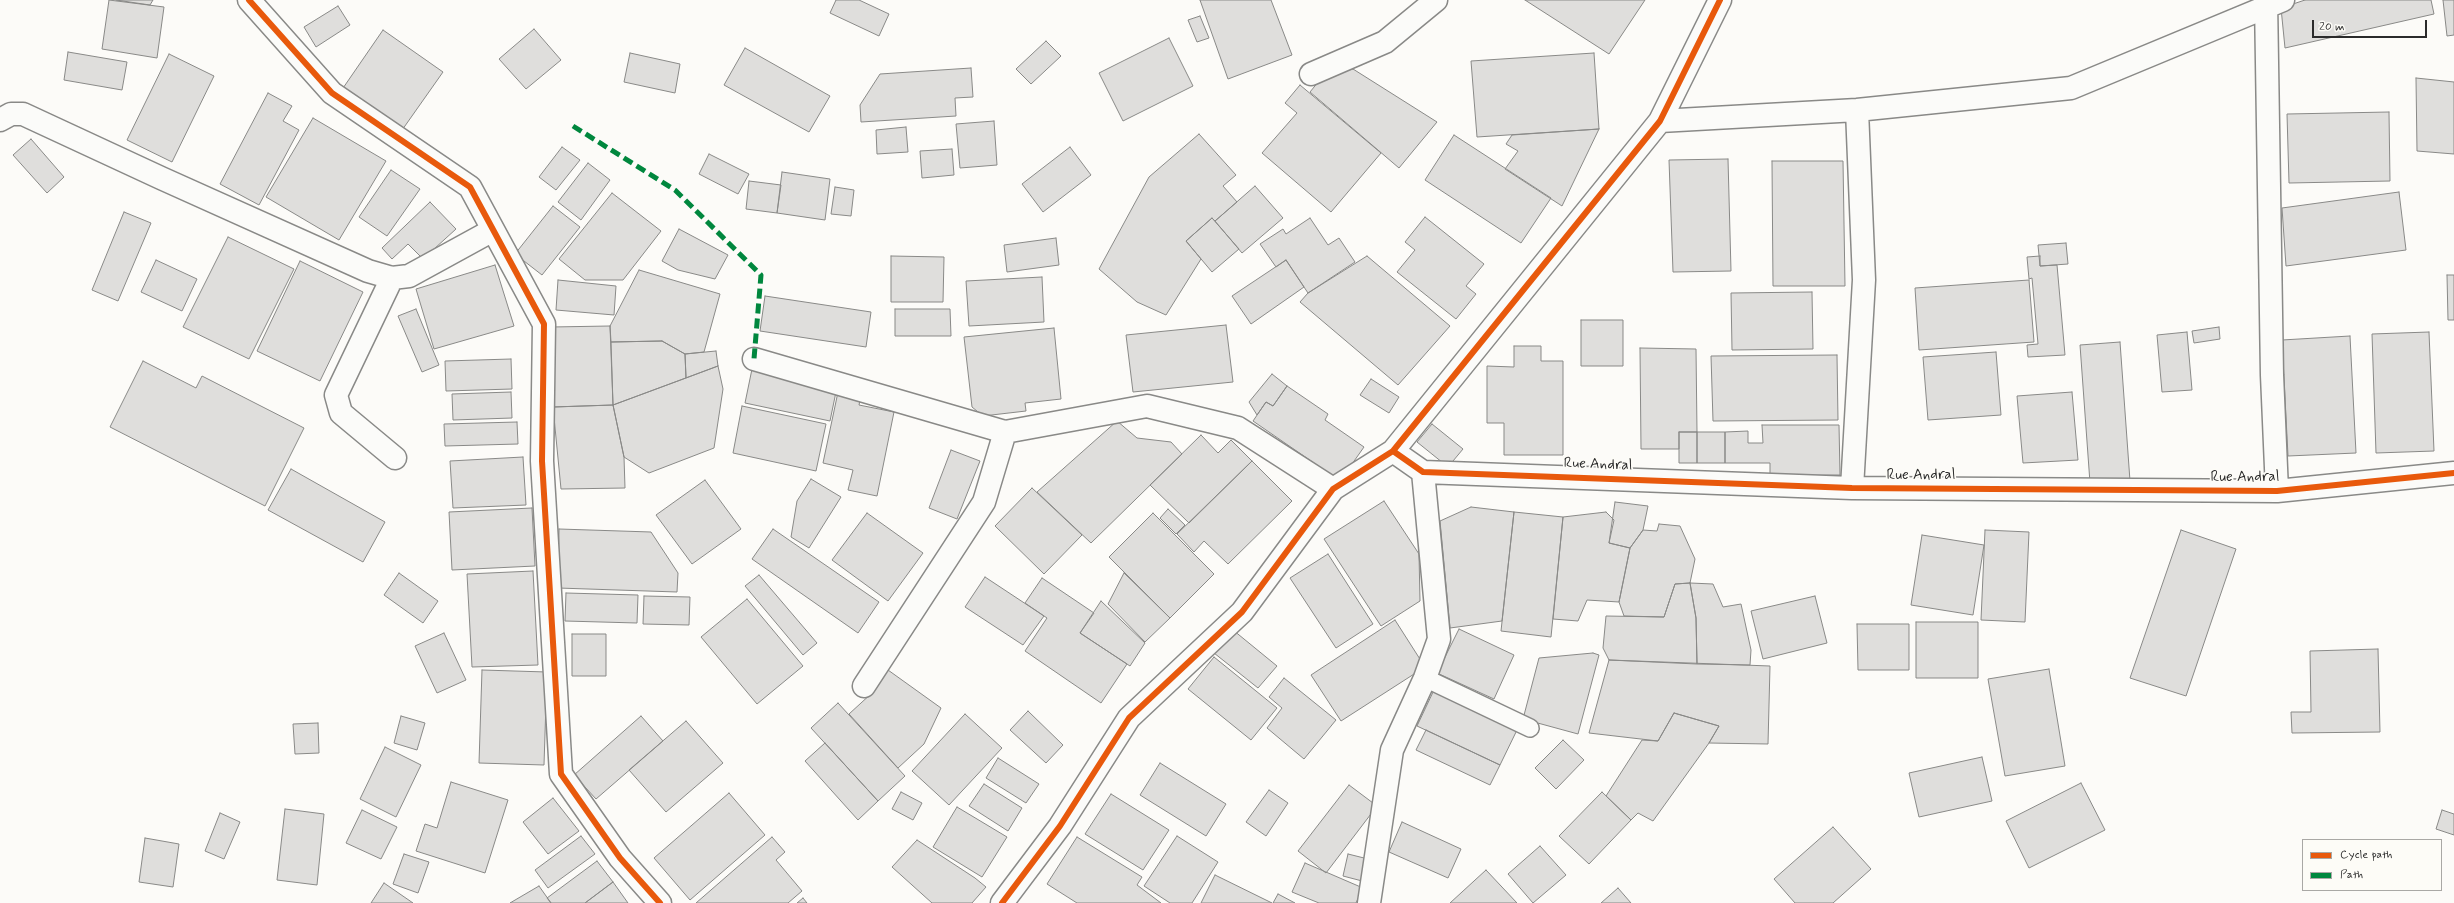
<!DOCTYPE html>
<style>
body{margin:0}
#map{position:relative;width:2454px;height:903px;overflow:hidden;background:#fcfbf8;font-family:Mynerve,sans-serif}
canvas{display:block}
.legend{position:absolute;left:2302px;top:839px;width:140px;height:52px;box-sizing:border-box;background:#fdfcf7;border:1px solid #a9a8a5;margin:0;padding:5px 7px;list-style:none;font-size:12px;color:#2b2b2b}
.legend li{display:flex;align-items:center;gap:8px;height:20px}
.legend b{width:20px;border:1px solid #a9a8a5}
.scale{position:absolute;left:2312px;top:20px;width:115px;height:18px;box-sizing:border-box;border:2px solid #2b2b2b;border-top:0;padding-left:5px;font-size:12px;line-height:14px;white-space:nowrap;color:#2b2b2b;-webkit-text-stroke:3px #fdfcf7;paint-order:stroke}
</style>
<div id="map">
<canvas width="2454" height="903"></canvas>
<ul class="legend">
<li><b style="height:5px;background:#e8590c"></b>Cycle path</li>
<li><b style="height:5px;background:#00873e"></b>Path</li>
</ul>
<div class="scale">20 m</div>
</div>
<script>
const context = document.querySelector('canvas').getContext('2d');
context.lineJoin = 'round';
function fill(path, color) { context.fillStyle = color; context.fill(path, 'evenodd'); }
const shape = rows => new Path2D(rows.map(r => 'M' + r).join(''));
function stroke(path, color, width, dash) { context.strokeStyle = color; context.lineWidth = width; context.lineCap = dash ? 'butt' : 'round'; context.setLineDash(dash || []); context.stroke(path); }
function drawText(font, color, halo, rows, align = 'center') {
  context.font = font + ' Mynerve,sans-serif'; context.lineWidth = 3.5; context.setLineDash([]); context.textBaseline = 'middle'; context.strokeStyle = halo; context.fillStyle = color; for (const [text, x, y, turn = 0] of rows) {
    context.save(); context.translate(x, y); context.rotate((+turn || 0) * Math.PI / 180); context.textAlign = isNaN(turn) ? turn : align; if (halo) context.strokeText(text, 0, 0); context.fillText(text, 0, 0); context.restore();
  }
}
const building = shape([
 [109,0,164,7,157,58,102,49,109,0],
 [116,0,153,0,150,5,116,0],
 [836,0,859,0,889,14,879,36,830,13,836,0],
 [1200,0,1271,0,1292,55,1228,79,1200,0],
 [1525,0,1645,0,1609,54,1525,0],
 [2305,0,2431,0,2434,14,2285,48,2281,8,2305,0],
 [2443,0,2454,0,2454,35,2447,36,2443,0],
 [338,6,350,25,316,47,304,27,338,6],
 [1200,16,1209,38,1197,42,1188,20,1200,16],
 [534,29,561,60,526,89,499,59,534,29],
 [383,30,443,72,400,133,341,91,383,30],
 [1169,38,1193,86,1123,121,1099,73,1169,38],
 [1046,41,1061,56,1031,84,1016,69,1046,41],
 [745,48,830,96,809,132,724,85,745,48],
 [68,52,127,62,122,90,64,80,68,52],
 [630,53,680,64,675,93,624,82,630,53],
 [1594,53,1599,129,1477,137,1471,61,1594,53],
 [169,54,214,76,172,162,127,140,169,54],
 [971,68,973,97,955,98,956,116,861,122,860,105,880,74,971,68],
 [1353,69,1437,122,1399,168,1310,92,1323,76,1353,69],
 [2416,78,2454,82,2454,154,2417,151,2416,78],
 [1300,85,1381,153,1331,212,1262,153,1297,113,1285,103,1300,85],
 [268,93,292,106,283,121,299,130,259,205,220,184,268,93],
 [2389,112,2390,181,2289,183,2287,114,2389,112],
 [313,118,386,161,339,240,266,197,313,118],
 [994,121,997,165,960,168,956,124,994,121],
 [906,127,908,152,877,154,876,130,906,127],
 [1599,129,1562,206,1505,169,1518,151,1506,144,1512,135,1599,129],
 [1199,134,1236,175,1223,186,1237,202,1215,221,1212,218,1186,241,1201,259,1166,315,1137,302,1099,269,1149,177,1199,134],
 [1454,135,1551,198,1521,243,1425,180,1454,135],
 [31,139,64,177,47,193,13,155,31,139],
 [562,147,580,160,556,190,539,177,562,147],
 [1070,147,1091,175,1043,212,1022,184,1070,147],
 [952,149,954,175,922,178,920,151,952,149],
 [709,154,749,174,738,194,699,174,709,154],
 [1728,159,1731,271,1673,272,1669,160,1728,159],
 [1772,161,1843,161,1845,286,1773,286,1772,161],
 [588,163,610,180,581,220,558,202,588,163],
 [391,170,420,189,387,236,359,217,391,170],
 [782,172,830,179,825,220,777,213,782,172],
 [749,181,781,185,777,213,746,209,749,181],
 [1255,186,1283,218,1242,253,1215,221,1255,186],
 [835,187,854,190,851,216,831,214,835,187],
 [2399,192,2406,250,2286,266,2282,208,2399,192],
 [612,193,661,231,623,280,585,280,559,259,612,193],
 [430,202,456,229,423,259,408,244,392,259,382,248,430,202],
 [553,206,580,227,542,275,515,254,553,206],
 [124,212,151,223,118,301,92,290,124,212],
 [1425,217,1484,264,1466,286,1476,294,1456,319,1397,272,1415,250,1405,242,1425,217],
 [1212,218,1239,249,1212,272,1186,241,1212,218],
 [1310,218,1328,245,1339,238,1355,262,1308,293,1286,260,1276,267,1260,244,1283,229,1286,234,1310,218],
 [679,229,728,255,715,279,678,270,662,261,679,229],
 [228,237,294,269,249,359,183,327,228,237],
 [1056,238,1059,265,1007,272,1004,245,1056,238],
 [2066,243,2068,264,2040,266,2038,245,2066,243],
 [891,256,944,257,943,302,891,302,891,256],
 [1367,256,1450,326,1398,385,1300,302,1308,293,1367,256],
 [2040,256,2040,266,2057,265,2065,355,2028,357,2027,345,2038,344,2032,278,2029,279,2027,257,2040,256],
 [156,260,197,279,182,311,141,292,156,260],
 [1286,260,1304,287,1251,324,1232,296,1286,260],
 [300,261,363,292,320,381,257,351,300,261],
 [495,265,514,326,434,349,416,289,495,265],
 [639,270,720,294,704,352,685,354,662,341,611,342,610,326,639,270],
 [2447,275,2454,275,2454,320,2448,320,2447,275],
 [1042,277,1044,322,969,326,966,281,1042,277],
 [558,280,616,286,614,315,556,310,558,280],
 [2029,280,2034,342,1919,350,1915,288,2029,280],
 [1812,292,1813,349,1732,350,1731,293,1812,292],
 [765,296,871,312,866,347,760,331,765,296],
 [416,309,439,365,422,372,398,316,416,309],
 [895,309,950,309,951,336,895,336,895,309],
 [1581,320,1623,320,1623,366,1581,366,1581,320],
 [1226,325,1233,382,1133,392,1126,335,1226,325],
 [610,326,613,405,553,407,551,327,610,326],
 [2219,327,2220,339,2194,343,2192,331,2219,327],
 [1054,328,1061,399,1025,403,1026,411,983,416,972,407,964,337,1054,328],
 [2187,332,2192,390,2162,392,2157,335,2187,332],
 [2429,332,2434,451,2376,453,2372,334,2429,332],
 [2350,336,2356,453,2288,456,2282,340,2350,336],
 [662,341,685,354,686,378,613,405,611,342,662,341],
 [2120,342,2130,481,2090,483,2080,345,2120,342],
 [1514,346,1541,346,1541,361,1563,361,1563,455,1504,455,1504,423,1487,423,1487,366,1514,367,1514,346],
 [1640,348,1696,349,1697,432,1679,432,1679,449,1641,449,1640,348],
 [716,351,718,366,686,378,685,354,716,351],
 [1996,352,2001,415,1928,420,1923,357,1996,352],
 [1837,355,1838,420,1713,421,1711,356,1837,355],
 [511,359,512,389,446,391,445,361,511,359],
 [143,361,196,388,202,376,304,428,265,506,110,427,143,361],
 [718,366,723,389,714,448,649,473,624,457,613,405,718,366],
 [752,369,837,387,830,421,745,403,752,369],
 [1272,374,1287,386,1273,406,1266,402,1257,415,1249,402,1272,374],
 [1371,379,1399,397,1389,413,1360,395,1371,379],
 [1287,386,1328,414,1325,420,1364,447,1340,481,1253,421,1266,402,1273,406,1287,386],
 [511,392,512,418,453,420,452,394,511,392],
 [838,392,861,396,859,405,894,412,877,496,848,490,853,470,823,463,838,392],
 [2072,392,2078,460,2023,463,2017,396,2072,392],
 [613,405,624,457,625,488,561,489,553,407,613,405],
 [742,406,826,424,816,471,733,453,742,406],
 [1117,421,1137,438,1171,442,1182,454,1091,543,1037,492,1117,421],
 [517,422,518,444,445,446,444,424,517,422],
 [1432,424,1463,449,1448,467,1417,442,1432,424],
 [1762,425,1839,425,1840,475,1770,476,1770,463,1725,463,1725,432,1748,431,1748,443,1763,443,1762,425],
 [1679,432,1697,432,1697,463,1679,463,1679,432],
 [1697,432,1725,432,1725,463,1697,463,1697,432],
 [1201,435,1218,453,1231,440,1252,461,1189,523,1150,485,1201,435],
 [951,450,980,461,957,519,929,508,951,450],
 [523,457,526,505,453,508,450,461,523,457],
 [1252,461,1292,501,1228,564,1204,541,1194,552,1177,534,1252,461],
 [291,469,385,522,363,562,268,510,291,469],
 [811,479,841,497,809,548,791,537,797,501,811,479],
 [705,480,741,529,692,564,656,515,705,480],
 [1032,488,1082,535,1044,574,995,526,1032,488],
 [1384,501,1419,554,1420,601,1381,626,1324,539,1384,501],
 [1615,502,1648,506,1643,530,1630,548,1609,543,1615,502],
 [1471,507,1514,512,1502,621,1450,628,1440,521,1471,507],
 [532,508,535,566,452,570,449,512,532,508],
 [1168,509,1185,525,1176,534,1160,518,1168,509],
 [1514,512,1563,517,1551,637,1501,631,1514,512],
 [1606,512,1614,520,1609,543,1630,548,1619,602,1587,600,1578,621,1553,619,1563,517,1606,512],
 [867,513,923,553,888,601,832,560,867,513],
 [1153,513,1214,574,1170,618,1109,557,1153,513],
 [1659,524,1680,526,1695,559,1690,583,1675,584,1664,617,1624,616,1619,602,1630,548,1643,530,1657,531,1659,524],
 [559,529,651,532,678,573,677,592,558,588,559,529],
 [773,529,879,602,858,633,752,559,773,529],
 [1985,530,2029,532,2025,622,1981,620,1985,530],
 [2181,530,2236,549,2186,696,2130,678,2181,530],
 [1922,535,1984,545,1973,615,1911,605,1922,535],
 [1328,554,1373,624,1336,648,1290,578,1328,554],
 [533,571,538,665,472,667,467,574,533,571],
 [399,573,438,601,423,623,384,595,399,573],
 [1124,573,1170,618,1145,642,1108,604,1124,573],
 [759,575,817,643,803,655,745,586,759,575],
 [985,577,1044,616,1023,645,965,607,985,577],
 [1042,578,1094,613,1080,633,1127,664,1101,703,1025,651,1047,618,1025,603,1042,578],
 [1690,583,1713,584,1723,607,1741,604,1751,650,1750,665,1697,664,1696,618,1690,583],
 [1690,583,1696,618,1697,664,1609,660,1603,648,1606,616,1664,617,1675,584,1690,583],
 [566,593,638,595,637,623,565,621,566,593],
 [644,596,690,597,689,625,643,624,644,596],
 [1815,596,1827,643,1763,659,1751,611,1815,596],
 [747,599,803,666,757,704,701,637,747,599],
 [1101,601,1145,643,1130,666,1080,633,1101,601],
 [1395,620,1425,667,1341,721,1311,675,1395,620],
 [1916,622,1978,622,1978,678,1916,678,1916,622],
 [1857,624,1909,624,1909,670,1858,670,1857,624],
 [1459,629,1514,655,1494,699,1437,673,1459,629],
 [1233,630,1277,666,1258,688,1214,653,1233,630],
 [444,633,466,680,437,693,415,646,444,633],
 [572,634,606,634,606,676,572,676,572,634],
 [2378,649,2380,732,2292,733,2291,712,2311,712,2310,651,2378,649],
 [1593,653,1599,655,1578,734,1523,719,1539,658,1593,653],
 [1214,657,1277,708,1251,740,1188,689,1214,657],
 [1609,660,1770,666,1768,744,1709,743,1719,726,1674,713,1658,741,1589,733,1609,660],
 [2049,669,2065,766,2005,776,1988,679,2049,669],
 [482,670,547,672,544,765,479,763,482,670],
 [888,670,941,708,924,744,898,768,849,714,873,692,872,684,888,670],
 [1284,678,1336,720,1304,759,1267,728,1282,708,1269,697,1284,678],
 [1434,690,1517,730,1500,765,1417,726,1434,690],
 [838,703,905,776,878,801,811,728,838,703],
 [1028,711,1063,745,1046,763,1010,730,1028,711],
 [1674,713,1719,726,1709,743,1653,821,1638,813,1631,820,1606,796,1642,740,1658,741,1674,713],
 [965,714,1002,748,949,805,912,771,965,714],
 [401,716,425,723,417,750,394,743,401,716],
 [641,716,663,741,596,799,574,775,641,716],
 [686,721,723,763,666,812,629,770,686,721],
 [318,723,319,753,295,754,293,724,318,723],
 [1426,730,1500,765,1490,785,1416,750,1426,730],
 [1563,740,1584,760,1556,789,1535,768,1563,740],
 [825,743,878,801,858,820,805,761,825,743],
 [385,747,421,765,396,817,360,799,385,747],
 [1982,757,1992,801,1919,817,1909,773,1982,757],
 [998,758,1039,784,1026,803,986,778,998,758],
 [1160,763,1226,804,1206,836,1140,795,1160,763],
 [451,782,508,800,485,873,416,851,425,824,437,828,451,782],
 [2081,783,2105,830,2029,868,2006,821,2081,783],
 [984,784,1022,808,1008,831,969,806,984,784],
 [1349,785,1377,806,1326,873,1298,851,1349,785],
 [1269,790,1288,803,1266,836,1246,822,1269,790],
 [901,792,922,803,913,820,892,809,901,792],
 [1602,792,1631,820,1589,864,1559,836,1602,792],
 [729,793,765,835,690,900,654,858,729,793],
 [1111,794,1169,830,1143,870,1085,834,1111,794],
 [553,798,579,831,548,854,523,822,553,798],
 [957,807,1007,837,982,877,933,847,957,807],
 [285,809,324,814,317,885,277,880,285,809],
 [362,810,397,827,381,859,346,843,362,810],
 [2442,810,2454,814,2454,835,2436,829,2442,810],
 [220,813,240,822,224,859,205,851,220,813],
 [1402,822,1461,849,1448,878,1389,852,1402,822],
 [1833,827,1871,869,1833,903,1795,903,1774,879,1833,827],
 [581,836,595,854,548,888,535,870,581,836],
 [1177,836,1218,862,1192,903,1170,903,1144,886,1177,836],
 [772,837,785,852,776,860,802,891,788,903,696,903,772,837],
 [1077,837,1142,877,1137,885,1161,903,1077,903,1047,884,1077,837],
 [145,838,179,844,173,887,139,882,145,838],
 [917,840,975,878,986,887,972,903,932,903,892,867,917,840],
 [1540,846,1566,875,1533,903,1508,874,1540,846],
 [404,854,429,862,418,893,393,884,404,854],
 [1348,854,1372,860,1366,882,1343,876,1348,854],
 [597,861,613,882,585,903,551,903,547,898,597,861],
 [1305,863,1363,888,1356,903,1319,903,1292,892,1305,863],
 [1486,870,1517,903,1450,903,1486,870],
 [1215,875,1272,903,1201,903,1215,875],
 [613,882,628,903,585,903,613,882],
 [384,883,413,903,371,903,384,883],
 [539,886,551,903,510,903,539,886],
 [1618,888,1631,903,1601,903,1618,888],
 [1278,894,1295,903,1273,903,1278,894],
 [803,898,807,903,797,903,803,898]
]);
fill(building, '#dfdedc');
stroke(building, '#898987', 1);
const service = shape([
 [1425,678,1530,728]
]);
const minor = shape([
 [249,0,332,93,470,187,544,324,542,461,561,774,620,858,660,903],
 [2266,0,2272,375,2277,491],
 [1311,74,1385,42,1436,0],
 [0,120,11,114,23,114,161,178,368,271,392,278,409,276,493,230],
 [1660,121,1857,110,2071,88,2283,0],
 [392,278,336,395,341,413,395,458],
 [754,359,1005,432,1147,406,1238,428,1333,489],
 [1393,451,1423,472,1852,488,2277,491,2454,473],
 [1852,488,1864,280,1857,110],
 [864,686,984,502,1005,432],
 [1002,903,1060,826,1129,718,1242,612,1333,489,1393,451,1660,121,1720,0],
 [1369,903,1392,750,1425,678,1439,639,1423,472]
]);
stroke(service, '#898987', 20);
stroke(minor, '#898987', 25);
stroke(service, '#fbfbf9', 17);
stroke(minor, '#fbfbf9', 22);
stroke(shape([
 [573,126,675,190,761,275,754,359]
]), '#00873e', 5, [10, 5]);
stroke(shape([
 [249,0,332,93,470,187,544,324,542,461,561,774,620,858,660,903],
 [1393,451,1423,472,1852,488,2277,491,2454,473],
 [1002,903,1060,826,1129,718,1242,612,1333,489,1393,451,1660,121,1720,0]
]), '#e8590c', 6);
drawText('15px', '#2b2b2b', '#fdfcf7', [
 ["Rue Andral",1598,465,2],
 ["Rue Andral",1921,476],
 ["Rue Andral",2245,478]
]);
</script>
